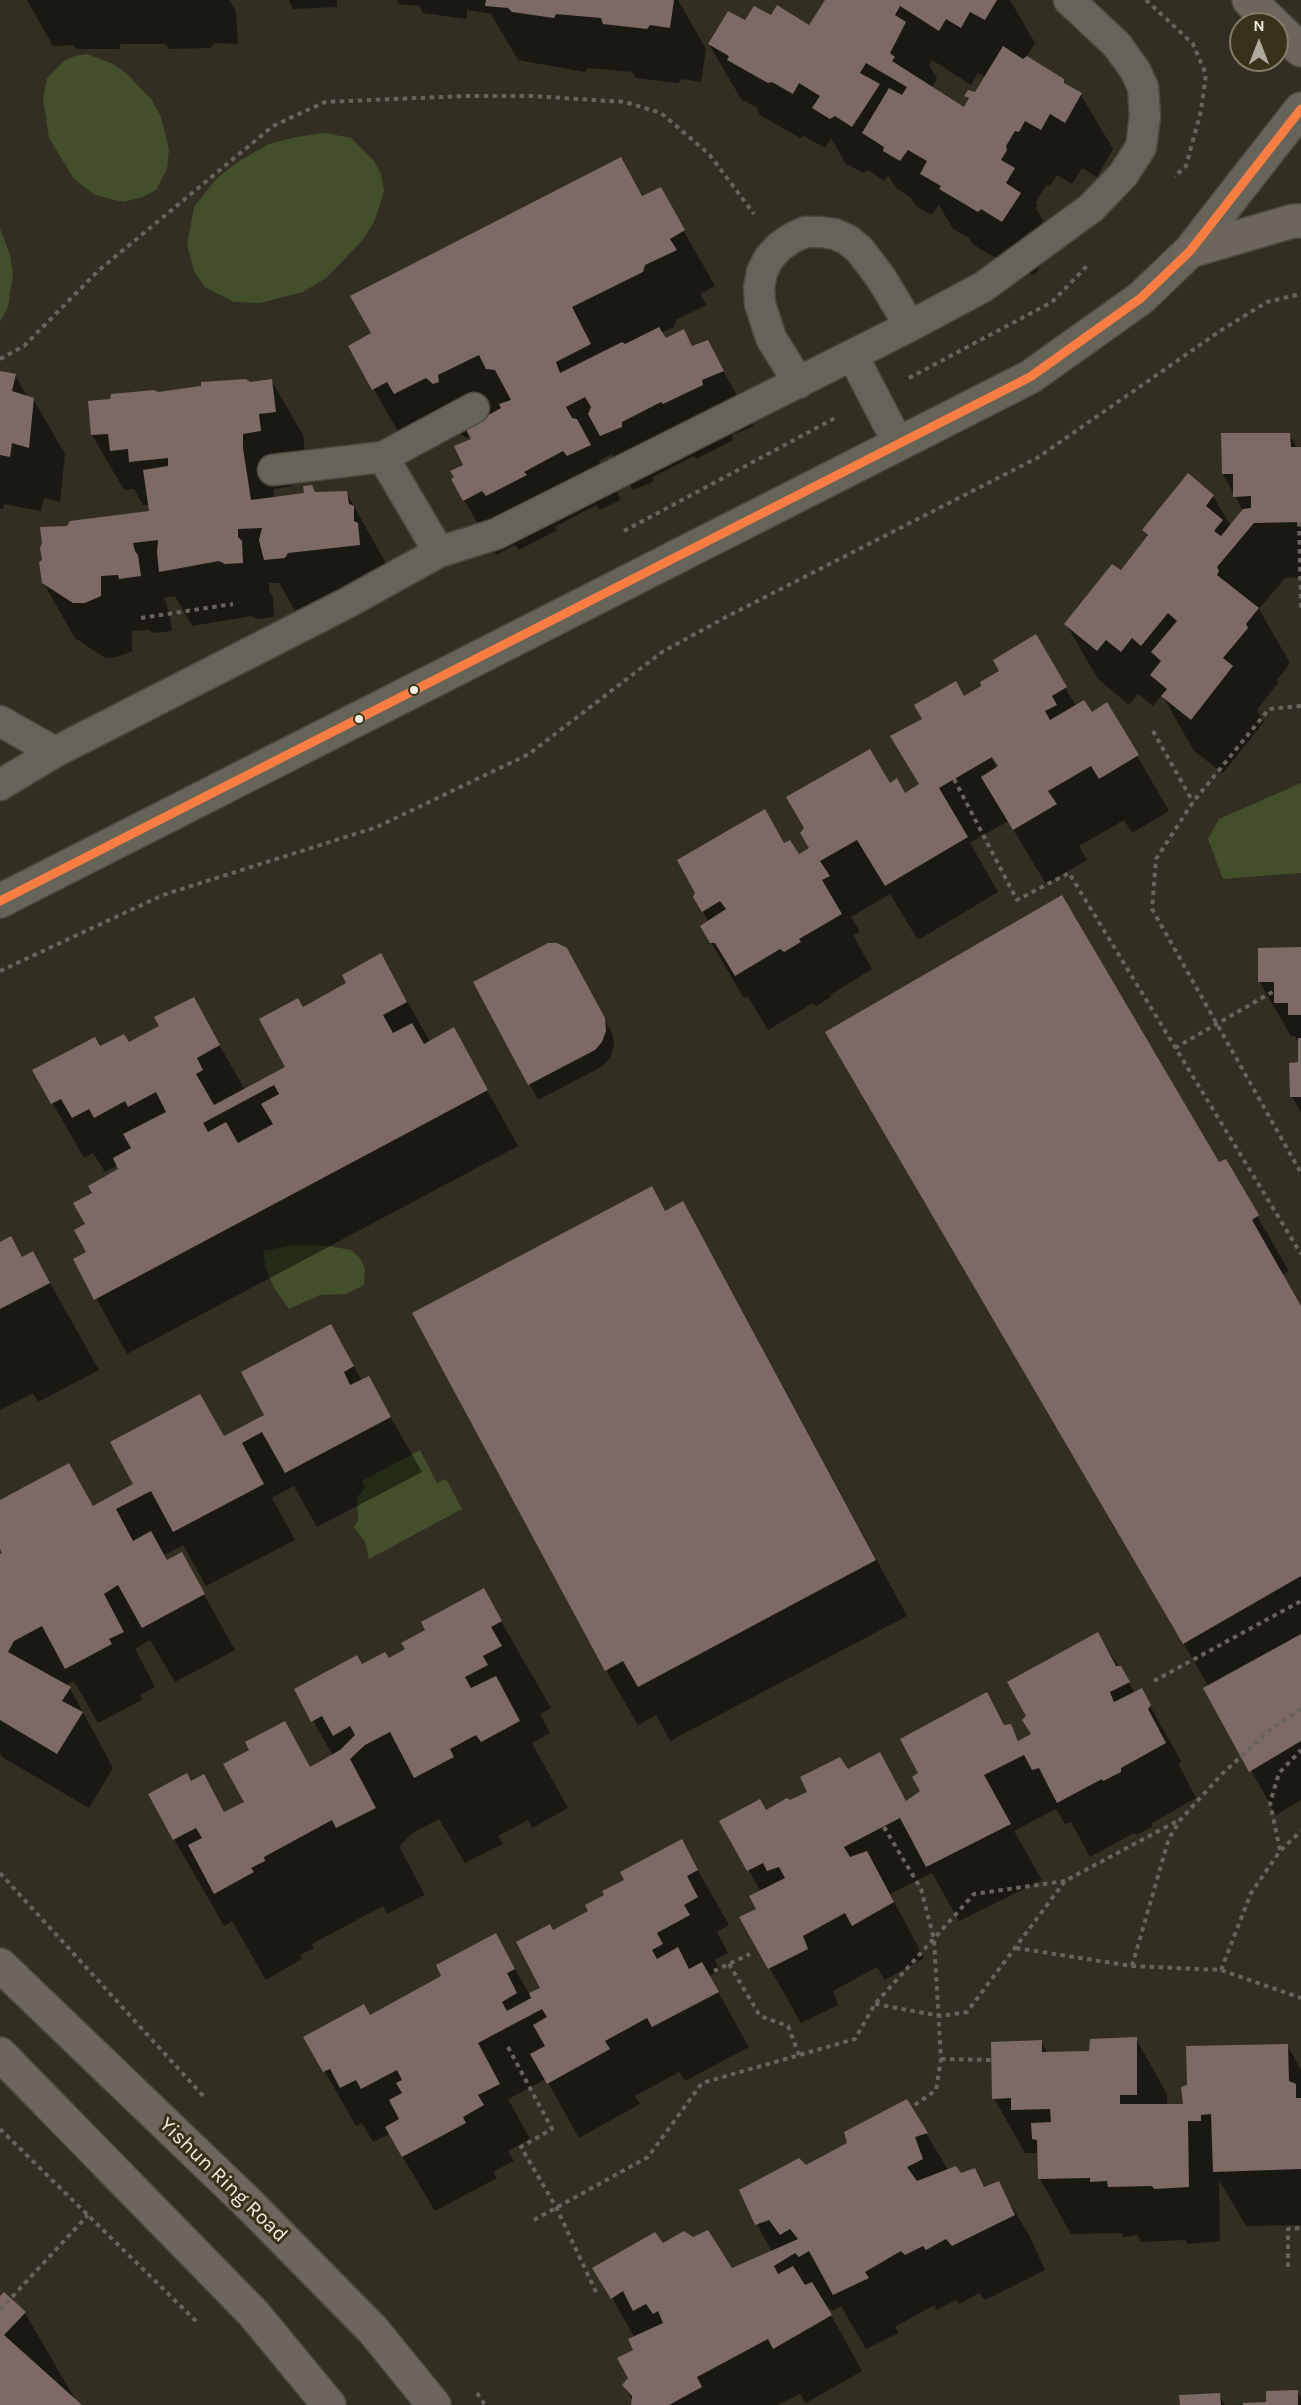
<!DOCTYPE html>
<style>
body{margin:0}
#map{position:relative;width:1301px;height:2405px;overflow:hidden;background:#322e22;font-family:Karla,sans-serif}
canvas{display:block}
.north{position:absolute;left:1229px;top:12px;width:60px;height:60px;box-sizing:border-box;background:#39321b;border:2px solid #837c69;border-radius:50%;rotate:0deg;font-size:16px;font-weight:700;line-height:24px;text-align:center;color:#f1ecdf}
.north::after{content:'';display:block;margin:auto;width:21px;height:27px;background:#aeaa9d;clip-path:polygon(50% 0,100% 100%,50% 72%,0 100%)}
</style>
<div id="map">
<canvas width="1301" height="2405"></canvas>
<div class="north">N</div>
</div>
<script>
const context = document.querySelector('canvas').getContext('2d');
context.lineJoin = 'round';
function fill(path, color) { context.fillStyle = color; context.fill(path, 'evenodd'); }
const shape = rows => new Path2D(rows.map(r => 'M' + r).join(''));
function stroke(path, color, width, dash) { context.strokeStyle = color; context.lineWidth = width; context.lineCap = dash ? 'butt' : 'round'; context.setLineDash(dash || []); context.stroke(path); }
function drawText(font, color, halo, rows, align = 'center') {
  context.font = font + ' Karla,sans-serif'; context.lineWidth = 6; context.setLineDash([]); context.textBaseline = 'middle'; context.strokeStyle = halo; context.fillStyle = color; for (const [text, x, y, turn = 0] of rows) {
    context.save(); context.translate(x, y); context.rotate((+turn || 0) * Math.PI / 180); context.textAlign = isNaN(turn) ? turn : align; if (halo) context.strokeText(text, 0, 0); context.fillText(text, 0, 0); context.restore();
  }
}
fill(shape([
 [87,54,113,64,126,73,152,100,161,117,169,149,167,169,156,190,143,197,123,202,95,195,74,179,49,138,43,98,47,78,64,61,75,56],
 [325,133,351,138,374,161,381,174,384,190,379,208,373,224,361,242,326,278,303,292,260,303,234,302,205,287,194,271,187,245,194,207,216,179,239,161,269,144,296,137],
 [0,228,10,255,13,274,8,307,0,322],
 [1301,783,1301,873,1223,879,1208,839,1219,819],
 [293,1245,328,1246,351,1250,360,1258,365,1269,364,1285,346,1294,320,1295,289,1309,274,1288,266,1269,263,1251],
 [420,1450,437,1483,446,1479,462,1509,369,1559,365,1542,354,1527,358,1521,357,1497,365,1488,362,1481]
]), '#424f2a');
fill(shape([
 [27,0,229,0,236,11,238,44,215,43,210,48,169,49,166,44,121,44,119,49,76,49,73,45,53,46],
 [289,0,362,0,337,0,337,7,293,9],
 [397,0,678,0,706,49,701,82,682,79,678,83,636,78,632,72,587,68,585,72,518,60,491,14,467,10,467,19,423,13,419,6,399,4],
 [827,0,1010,0,1035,43,1026,57,1063,80,1067,87,1081,95,1113,149,1097,177,1082,168,1072,184,1057,175,1050,186,1046,185,1036,202,1038,206,1036,208,1045,224,1051,249,1034,276,1014,263,1010,266,972,244,969,238,953,229,939,205,932,215,916,206,911,198,896,188,888,175,884,181,868,170,863,173,845,163,831,138,825,148,804,136,800,138,760,115,756,107,741,99,709,44,746,22,772,18,810,28],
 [932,60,971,85,978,73,985,77,975,94,966,96,969,101,964,109,932,88,937,78,929,65],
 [660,189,715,286,700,294,707,305,676,320,674,327,661,333,665,340,684,331,693,347,707,342,754,426,732,435,733,440,696,459,694,456,653,477,653,482,633,490,612,454,599,461,621,500,600,510,596,505,555,527,557,530,519,550,515,545,496,555,464,500,465,466,474,440,472,436,466,438,458,432,405,444,350,347],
 [0,373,15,375,28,398,33,399,65,454,60,502,44,498,41,511,4,504,3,509,0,509],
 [271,380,303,435,307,467,289,469,292,486,274,489,274,498,346,492,385,562,385,572,389,579,391,599,319,607,297,614,279,583,269,583,269,590,273,598,274,617,258,619,251,616,192,626,175,596,164,598,169,611,172,631,152,633,150,630,132,631,132,651,117,657,105,658,75,638,43,582,44,561,68,527,151,512,150,505,143,505,134,489,124,490,92,435,157,394],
 [1289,434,1297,448,1301,448,1301,577,1285,578,1259,609,1290,663,1277,680,1278,683,1257,710,1264,722,1223,773,1194,751,1162,695,1153,706,1138,694,1129,705,1098,679,1066,624,1121,572,1148,538,1143,530,1213,496,1231,526,1243,511,1223,474],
 [1035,636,1076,706,1091,714,1107,704,1169,811,1132,833,1124,820,1079,846,1087,860,1046,884,1008,821,970,843,998,892,918,940,890,894,851,917,860,932,853,935,872,969,830,995,831,997,816,1006,813,1003,768,1030,748,997,743,997,702,927,709,922,694,897,784,845,798,856,811,849,889,785,905,794,920,785,964,698,982,687,1001,671],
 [990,750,1000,768,997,768,987,751],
 [1301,948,1301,1113,1292,1096,1299,1063,1299,1043,1295,1036,1291,1036,1259,981],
 [381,955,430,1042,453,1029,518,1146,127,1354,75,1260,88,1253,87,1224,120,1170,118,1165,105,1172,93,1153,84,1158,34,1071,100,1048,129,1044,161,1027,193,999,245,1090,287,1068,302,1009,348,984],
 [576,965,613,1035,614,1047,610,1058,603,1066,538,1100,475,983],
 [858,1087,1219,1164,1225,1161,1289,1271,1282,1275,1301,1308,1301,1800,1276,1815,1205,1689,1209,1687],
 [665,1213,714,1258,907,1616,670,1741,656,1715,638,1725,606,1670],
 [0,1244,22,1259,33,1253,99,1370,38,1402,33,1393,0,1410],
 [331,1326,362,1381,368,1378,422,1472,317,1527,294,1486,272,1498,295,1540,206,1586,183,1545,164,1555,167,1562,181,1554,235,1650,175,1682,150,1640,135,1649,155,1687,140,1695,142,1700,98,1723,74,1681,65,1686,70,1688,113,1768,89,1808,2,1757,0,1753,0,1556,4,1554,0,1545,0,1502,93,1507,266,1415],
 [483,1590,551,1708,540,1714,550,1733,532,1743,568,1808,532,1828,528,1820,498,1836,503,1844,465,1863,439,1819,414,1832,399,1846,425,1895,387,1914,383,1906,312,1944,314,1948,300,1955,302,1959,266,1980,232,1921,224,1926,174,1839,191,1783,204,1776,225,1813,333,1756,296,1690,362,1666,388,1660,407,1650,427,1631],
 [1098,1634,1135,1693,1141,1690,1181,1761,1179,1765,1196,1798,1152,1823,1152,1827,1136,1835,1134,1833,1090,1857,1071,1822,1065,1824,1056,1809,1014,1831,1042,1880,959,1921,932,1873,890,1894,924,1958,885,1980,877,1967,833,1991,838,2005,801,2023,741,1918,758,1909,761,1892,721,1821,766,1812,790,1802,879,1754,907,1802,922,1792,920,1773,987,1694,1005,1726,1010,1725,1020,1742,1033,1734],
 [681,1841,729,1925,717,1932,728,1953,715,1960,720,1970,709,1976,749,2047,685,2081,679,2072,635,2096,640,2104,579,2138,546,2079,508,2099,530,2139,508,2151,514,2161,493,2172,497,2178,435,2211,389,2134,373,2142,362,2123,356,2126,305,2037,369,2017,443,1977,495,1935,530,1995,542,1988,553,1932,590,1912,606,1896],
 [1136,2039,1167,2094,1167,2105,1185,2105,1287,2045,1301,2070,1301,2225,1246,2226,1219,2180,1220,2241,1187,2244,1185,2240,1141,2242,1138,2235,1123,2237,1121,2233,1071,2234,1040,2179,1039,2157,1037,2153,1025,2153,994,2098,1041,2041,1048,2054,1090,2052],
 [907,2101,948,2170,960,2174,974,2169,985,2188,998,2183,1030,2237,1045,2270,985,2300,979,2293,959,2304,956,2300,937,2310,934,2305,895,2327,899,2333,866,2349,841,2306,832,2311,825,2304,862,2371,806,2403,800,2394,778,2405,632,2405,632,2400,624,2385,629,2378,635,2338,595,2268,663,2245,731,2270,772,2252,757,2224,806,2167,849,2144],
 [0,2299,25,2313,75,2399,80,2405,0,2405],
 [1297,2391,1301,2398,1301,2405,1232,2405,1268,2404],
 [1219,2395,1225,2405,1181,2405]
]), '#0007');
fill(shape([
 [486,0,674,0,670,28,650,25,647,29,603,24,601,18,556,14,554,18,512,12,508,8,485,6],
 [825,0,997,0,985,20,970,12,961,28,946,19,939,31,900,6,895,15,906,22,890,53,895,57,892,61,964,107,969,98,964,96,968,90,975,92,1003,46,1023,59,1027,56,1064,79,1064,83,1082,93,1065,123,1050,114,1041,130,1025,121,1019,132,1015,131,1006,146,1007,150,1001,160,1015,168,1006,183,1021,193,1002,222,981,209,978,212,939,189,941,186,920,174,927,161,908,150,900,161,883,151,884,147,862,133,889,88,902,95,907,87,866,63,860,73,880,84,852,127,835,116,830,119,812,108,820,96,799,83,793,94,772,82,768,83,727,60,729,56,708,44,728,11,745,20,754,6,771,15,777,5,809,25],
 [621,157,642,196,661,187,685,230,670,239,677,250,645,265,643,272,572,307,591,344,556,362,560,373,622,342,625,344,659,327,666,338,684,329,692,346,708,340,724,371,702,380,703,385,663,404,661,402,622,422,622,427,600,436,588,414,591,407,585,397,566,407,572,418,577,419,591,445,567,456,563,451,524,472,527,475,486,496,482,491,463,501,451,479,454,477,450,471,463,465,454,446,471,439,465,428,501,408,499,404,511,400,495,370,486,369,479,355,438,375,439,382,433,384,426,378,394,394,387,382,372,390,348,346,371,333,350,296],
 [0,371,16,374,12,391,34,398,29,448,12,443,10,457,0,455],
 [246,379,250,382,272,379,276,412,259,414,261,431,243,434,243,448,251,500,304,493,303,486,312,485,315,492,347,491,349,504,354,506,354,521,358,523,360,545,288,553,285,558,264,560,259,540,262,528,238,529,238,537,242,541,243,563,225,564,219,561,159,572,157,552,158,540,133,543,135,551,138,555,141,576,119,579,118,575,101,576,101,596,85,603,73,603,42,583,39,562,42,560,40,548,42,543,40,527,67,526,70,521,149,511,143,470,168,466,168,458,129,462,128,449,110,451,108,434,91,435,88,401,110,399,111,394,154,390,158,392,201,386,201,382],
 [1221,433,1290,433,1291,447,1301,447,1301,522,1254,523,1217,567,1219,571,1217,575,1259,608,1246,624,1248,628,1223,658,1233,666,1191,720,1161,696,1167,689,1150,675,1161,661,1151,652,1177,621,1168,613,1141,646,1132,638,1121,652,1106,640,1097,651,1064,624,1112,564,1121,570,1148,535,1142,530,1188,473,1214,495,1206,506,1223,520,1214,531,1221,536,1243,509,1251,508,1251,496,1233,497,1233,474,1222,474],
 [1036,634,1067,687,1052,696,1057,705,1045,711,1050,720,1084,700,1092,712,1107,702,1139,755,1099,779,1091,766,1048,791,1057,804,1013,830,981,777,998,766,992,757,939,788,968,837,885,886,857,840,820,861,830,876,822,880,842,914,799,939,801,942,784,952,780,949,735,976,715,943,710,943,700,926,726,909,720,901,702,912,693,897,695,893,677,860,765,809,784,843,790,840,799,854,809,848,800,833,804,828,786,797,870,749,890,783,897,778,905,793,919,784,890,736,922,719,914,705,956,681,964,696,981,686,980,682,999,671,993,660],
 [1062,895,1219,1162,1226,1159,1259,1215,1252,1220,1301,1306,1301,1576,1183,1644,825,1032],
 [548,943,557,943,567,948,605,1018,606,1031,602,1042,595,1050,528,1085,473,982],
 [1301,947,1301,1015,1288,1015,1288,1003,1274,1003,1274,982,1258,982,1258,948],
 [381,953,407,1002,383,1015,393,1033,412,1023,424,1044,454,1027,488,1090,94,1300,73,1259,86,1252,74,1230,85,1224,73,1203,92,1193,88,1186,118,1169,113,1158,131,1148,123,1134,166,1112,156,1092,128,1107,125,1101,94,1118,89,1109,72,1118,61,1099,51,1104,32,1070,95,1037,100,1046,124,1034,129,1042,159,1026,154,1017,194,997,220,1045,197,1058,203,1070,196,1074,214,1105,285,1067,259,1019,298,998,303,1007,346,983,342,975],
 [274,1085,279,1094,261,1104,273,1124,238,1143,226,1122,208,1132,203,1123],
 [1298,1038,1301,1038,1301,1097,1290,1097,1289,1063,1298,1062],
 [652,1186,665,1211,683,1201,876,1560,638,1687,623,1661,605,1671,412,1313],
 [11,1236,22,1257,33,1251,50,1283,0,1309,0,1242],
 [331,1324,354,1366,344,1372,350,1385,369,1376,391,1417,285,1473,262,1432,242,1443,264,1484,173,1532,151,1491,116,1509,133,1541,151,1531,167,1560,182,1552,205,1594,142,1628,118,1585,104,1594,124,1632,109,1639,112,1644,65,1669,42,1626,14,1641,8,1652,71,1687,62,1701,83,1712,57,1754,0,1720,0,1554,2,1553,0,1549,0,1500,69,1463,93,1506,133,1484,110,1442,200,1394,224,1436,264,1415,241,1372],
 [484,1588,502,1621,491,1627,502,1646,483,1656,488,1665,465,1677,471,1688,496,1676,520,1721,481,1742,476,1735,450,1749,454,1757,414,1778,390,1732,365,1745,350,1759,376,1808,336,1828,332,1820,264,1857,265,1861,251,1868,254,1872,214,1894,188,1845,202,1838,196,1828,173,1840,148,1794,187,1773,191,1781,204,1774,224,1812,244,1802,223,1764,249,1750,245,1742,285,1721,310,1767,340,1750,355,1735,350,1726,333,1736,322,1716,311,1722,294,1689,357,1655,362,1664,385,1652,389,1658,405,1649,401,1643,425,1630,421,1622],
 [1098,1632,1116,1666,1121,1666,1130,1682,1110,1692,1114,1702,1142,1688,1151,1705,1148,1709,1166,1743,1121,1768,1121,1772,1103,1781,1102,1779,1057,1803,1039,1768,1032,1770,1024,1755,984,1775,1011,1824,926,1867,900,1818,844,1847,850,1857,867,1851,894,1902,852,1926,845,1913,803,1936,808,1949,768,1969,739,1917,756,1909,749,1896,785,1878,779,1867,767,1871,763,1863,747,1871,719,1821,760,1799,766,1810,787,1798,790,1800,807,1792,800,1777,840,1757,848,1769,880,1752,906,1801,920,1791,912,1777,918,1773,900,1739,987,1692,1004,1725,1011,1724,1018,1741,1031,1734,1022,1720,1026,1716,1007,1682],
 [1301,1634,1301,1741,1249,1772,1203,1688],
 [682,1839,698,1870,687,1876,698,1897,684,1905,690,1915,657,1933,663,1944,652,1950,657,1959,678,1947,689,1969,702,1962,719,1992,652,2027,647,2018,605,2041,610,2049,547,2084,530,2054,545,2046,533,2025,547,2017,542,2009,478,2043,500,2084,478,2095,484,2105,463,2117,466,2123,402,2157,385,2127,399,2119,389,2100,402,2093,396,2083,402,2080,397,2070,361,2089,356,2080,340,2088,330,2069,323,2072,303,2037,364,2004,370,2015,441,1976,436,1965,496,1933,515,1969,507,1973,517,1993,502,2002,507,2011,531,1998,529,1993,540,1988,516,1942,550,1924,553,1930,588,1911,585,1905,604,1895,602,1891,624,1880,620,1872],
 [1137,2037,1137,2095,1120,2095,1120,2104,1183,2104,1181,2087,1187,2085,1186,2046,1288,2044,1289,2081,1296,2084,1296,2098,1301,2098,1301,2169,1213,2172,1211,2114,1201,2115,1201,2121,1188,2121,1189,2187,1154,2189,1152,2186,1108,2187,1107,2181,1090,2182,1090,2178,1038,2179,1037,2140,1032,2139,1031,2123,1051,2122,1050,2109,1011,2110,1011,2098,992,2099,991,2042,1042,2040,1042,2052,1089,2051,1090,2039],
 [907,2099,928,2133,915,2137,923,2159,907,2167,917,2181,956,2166,961,2173,975,2168,984,2187,999,2181,1015,2215,952,2246,946,2239,926,2250,923,2246,905,2255,901,2251,865,2272,869,2278,833,2295,809,2251,799,2257,795,2253,774,2266,778,2274,793,2266,805,2285,812,2282,832,2315,773,2349,768,2339,697,2377,702,2387,669,2405,631,2405,632,2396,622,2385,628,2378,617,2358,633,2350,628,2339,663,2323,658,2311,653,2314,646,2304,633,2311,623,2291,611,2299,592,2268,655,2232,663,2243,684,2231,693,2237,708,2230,732,2268,798,2239,790,2229,780,2235,769,2220,755,2225,739,2190,799,2158,806,2165,847,2143,844,2132],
 [4,2292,26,2312,4,2335,82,2405,0,2405,0,2296],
 [1298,2390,1298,2405,1243,2405,1243,2403,1266,2402,1266,2391],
 [1220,2393,1221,2405,1180,2405,1179,2395]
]), '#7d6a65');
const service = shape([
 [853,356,898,443],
 [799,383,771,338,760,304,759,288,762,272,769,258,779,247,792,238,805,232,820,232,835,234,848,240,860,250,881,278,910,326],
 [383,457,439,552],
 [273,470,383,457,474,408],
 [0,721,55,752],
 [0,785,55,752,347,603,439,552,496,534,910,326,983,287,1091,208,1123,175,1141,147,1145,116,1143,87,1135,70,1117,45,1069,0]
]);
const minor = shape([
 [0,901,1030,377,1141,298,1190,251,1301,109]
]);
const secondary = shape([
 [1249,0,1274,24],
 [1277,27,1301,50],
 [1190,251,1293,221,1301,221],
 [0,1965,249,2204,373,2330,434,2405],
 [0,2054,254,2314,329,2405]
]);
stroke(service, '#4c493e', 33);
stroke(minor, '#4c493e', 36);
stroke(secondary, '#4c493e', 36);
stroke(shape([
 [1146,0,1193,44,1206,74,1201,111,1186,166,1174,177],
 [0,359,24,346,98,271,273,126,325,102,465,96,532,96,625,102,661,113,709,154,754,214],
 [909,378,1052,302,1087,266],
 [1299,522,1301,611],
 [624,531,837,417],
 [141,618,233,604],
 [1301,706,1269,709,1193,802,1156,859,1152,909,1301,1173],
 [1153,731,1193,802],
 [954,779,1017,900,1069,873,1301,1254],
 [0,971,163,895,377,827,529,754,662,652,728,616,1037,458,1220,331,1267,302,1301,294],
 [1175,1048,1274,991],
 [1154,1681,1301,1601],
 [884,1827,921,1889,934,1939,941,2059,936,2090,912,2107],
 [1280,1850,1270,1803,1279,1773,1301,1750],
 [0,1873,206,2099],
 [1016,1948,1132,1966,1221,1970,1301,1998],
 [729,1964,760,2016,788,2026,799,2055],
 [1132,1966,1169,1838,1181,1819,1222,1774,1271,1729,1301,1709],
 [1221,1970,1251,1893,1280,1851,1301,1831],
 [714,1971,750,1954],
 [875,2004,940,2016,967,2012,1065,1881,1181,1819],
 [508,2047,552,2129,521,2147,556,2207,597,2294],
 [941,2059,991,2060],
 [0,2129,199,2324],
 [534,2220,648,2157,702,2083,855,2039,875,2004,974,1894,1065,1881],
 [1288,2267,1288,2229,1301,2228],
 [0,2310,88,2215],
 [477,2393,485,2405]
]), '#68645d', 4, [4.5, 4.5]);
stroke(service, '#666359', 30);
stroke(minor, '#666359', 33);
stroke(secondary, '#6d665c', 33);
stroke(shape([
 [0,901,1030,377,1141,298,1190,251,1301,109]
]), '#f77d43', 9);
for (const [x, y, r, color] of [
 [414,690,5,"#f1ecdf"],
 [359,719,5,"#f1ecdf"]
]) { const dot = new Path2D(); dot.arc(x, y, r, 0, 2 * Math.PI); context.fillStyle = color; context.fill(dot); stroke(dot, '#39321b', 2); }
drawText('21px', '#f1ecdf', '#39321b', [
 ["Yishun Ring Road",223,2180,44]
]);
</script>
